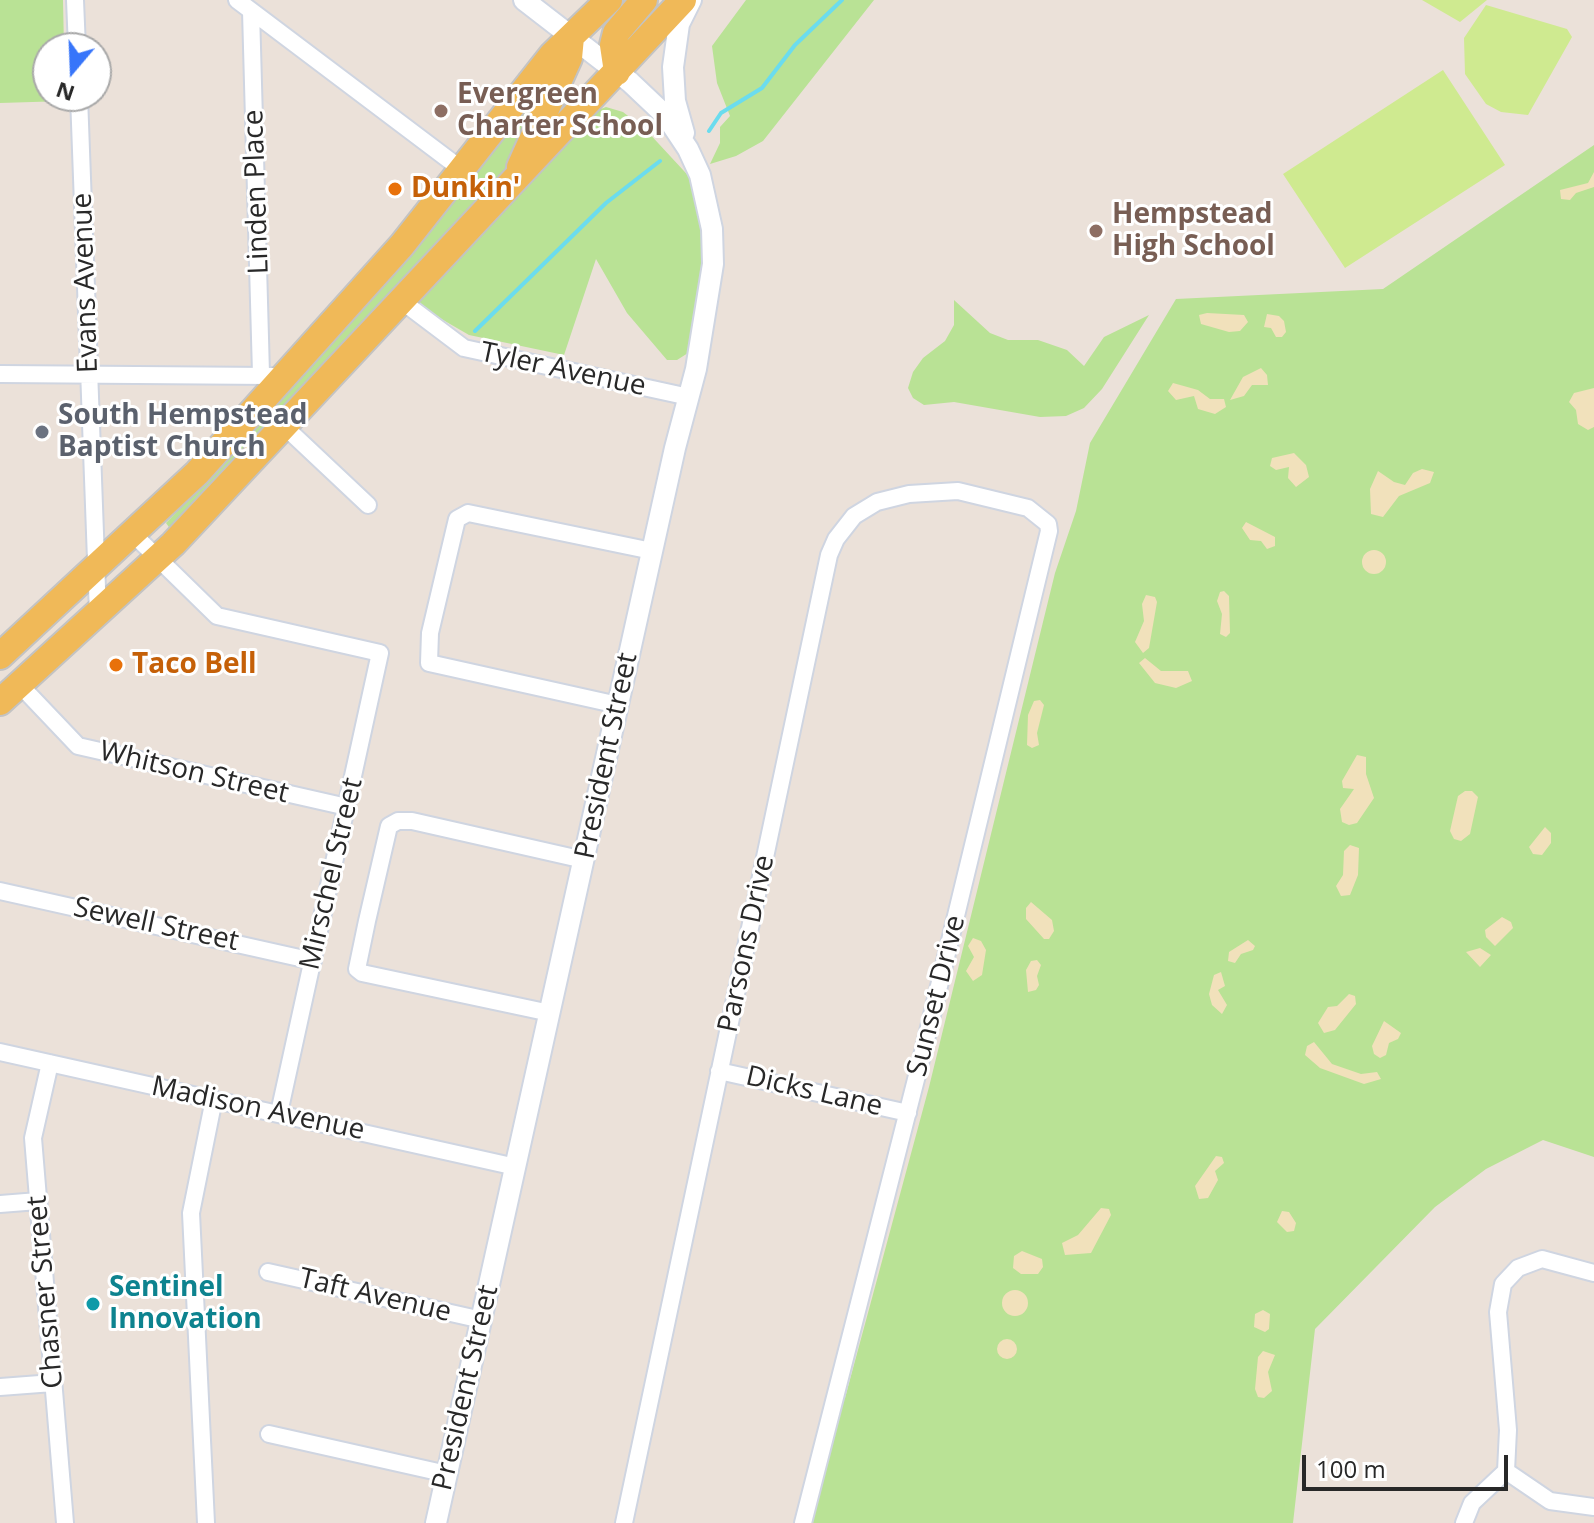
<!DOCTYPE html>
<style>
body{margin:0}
#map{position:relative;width:1594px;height:1523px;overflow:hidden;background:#ebe1d9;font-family:"Open Sans",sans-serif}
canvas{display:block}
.north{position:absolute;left:32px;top:32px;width:80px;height:80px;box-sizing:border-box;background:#fff;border:2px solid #a9a9a9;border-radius:50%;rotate:199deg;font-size:22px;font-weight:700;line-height:32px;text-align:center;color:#282828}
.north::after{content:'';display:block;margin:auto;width:28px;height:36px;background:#3775fa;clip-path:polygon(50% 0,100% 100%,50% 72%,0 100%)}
.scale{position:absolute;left:1302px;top:1455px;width:206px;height:36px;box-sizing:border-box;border:4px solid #282828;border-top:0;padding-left:10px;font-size:24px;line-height:28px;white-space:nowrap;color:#282828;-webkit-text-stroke:6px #fff;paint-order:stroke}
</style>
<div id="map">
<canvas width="1594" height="1523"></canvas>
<div class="north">N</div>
<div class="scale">100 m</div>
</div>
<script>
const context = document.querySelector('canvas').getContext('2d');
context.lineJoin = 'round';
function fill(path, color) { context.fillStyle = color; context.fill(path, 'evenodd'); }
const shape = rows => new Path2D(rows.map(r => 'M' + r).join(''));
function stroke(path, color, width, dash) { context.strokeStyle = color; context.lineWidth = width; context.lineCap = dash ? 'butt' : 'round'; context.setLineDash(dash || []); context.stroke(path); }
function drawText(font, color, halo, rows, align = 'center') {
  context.font = font + ' "Open Sans",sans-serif'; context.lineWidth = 6; context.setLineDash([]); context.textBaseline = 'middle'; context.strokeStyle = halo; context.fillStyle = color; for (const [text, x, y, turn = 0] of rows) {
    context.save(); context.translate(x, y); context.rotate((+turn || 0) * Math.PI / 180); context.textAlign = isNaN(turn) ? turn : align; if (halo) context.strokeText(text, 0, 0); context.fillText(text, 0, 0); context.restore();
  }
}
fill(shape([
 [0,0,63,0,64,48,48,48,48,96,65,96,65,101,0,103],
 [746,0,874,0,763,141,736,156,710,164,720,143,720,127,730,116,717,83,712,46],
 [554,68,509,170,171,530,166,523,212,475],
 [606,107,623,112,646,130,696,184,709,251,701,320,688,353,677,360,667,360,627,313,596,259,564,355,469,335,412,302,593,112],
 [1594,145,1594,1157,1543,1140,1486,1169,1435,1207,1315,1329,1293,1523,806,1523,837,1410,845,1398,929,1087,1055,573,1076,511,1090,443,1176,299,1383,289],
 [954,300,990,333,1008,340,1038,340,1067,350,1084,366,1104,337,1149,315,1102,389,1084,408,1066,416,1040,417,954,402,924,405,913,398,908,388,913,372,923,358,945,341,954,325]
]), '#b9e295');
fill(shape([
 [1594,172,1594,187,1576,193,1570,200,1561,199,1560,190,1588,183],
 [1207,313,1244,315,1248,322,1240,331,1229,332,1201,324,1199,315],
 [1267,314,1279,316,1284,321,1286,332,1282,337,1276,337,1271,328,1264,327],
 [1261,368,1267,375,1268,385,1252,385,1244,396,1230,400,1243,377],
 [1173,383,1198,390,1210,399,1224,399,1226,407,1215,414,1198,409,1194,396,1176,400,1168,391],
 [1594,388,1594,427,1588,430,1578,424,1576,410,1569,402,1574,393],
 [1294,453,1306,465,1309,477,1296,487,1288,478,1289,467,1276,470,1270,466,1272,458],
 [1422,469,1434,472,1430,483,1399,496,1383,517,1371,514,1370,489,1378,471,1394,482,1405,485,1413,473],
 [1246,522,1275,537,1275,546,1267,549,1261,541,1250,540,1242,528],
 '1362 562a12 12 0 1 1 24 0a12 12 0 1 1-24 0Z',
 [1224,591,1229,596,1230,633,1226,637,1220,634,1222,614,1217,601,1220,592],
 [1146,595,1155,597,1157,602,1149,648,1143,653,1135,642,1144,621,1142,604],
 [1145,658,1161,671,1188,671,1192,681,1176,688,1155,683,1139,663],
 [1040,700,1044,705,1037,733,1039,745,1032,748,1027,745,1028,715,1034,701],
 [1357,755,1366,757,1366,774,1374,798,1357,823,1349,825,1342,822,1340,809,1354,789,1343,788,1342,781],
 [1465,791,1472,791,1478,797,1470,834,1461,841,1454,839,1450,831,1458,796],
 [1545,827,1551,833,1551,843,1542,855,1533,854,1529,847],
 [1350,845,1359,848,1358,875,1350,895,1341,896,1336,886,1343,875,1344,851],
 [1031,902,1052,920,1054,931,1049,939,1044,939,1026,919,1026,908],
 [1502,917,1511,922,1513,928,1495,946,1486,937,1485,930],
 [973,938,981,941,986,950,982,975,973,981,966,971,974,957,968,946],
 [1248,940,1255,946,1253,950,1241,954,1235,963,1228,961,1229,952],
 [1480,948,1491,955,1480,967,1466,952],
 [1037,960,1041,965,1037,976,1039,985,1036,990,1028,992,1026,970,1031,961],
 [1221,972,1225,986,1218,990,1227,1005,1222,1014,1212,1005,1209,994,1214,975],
 [1349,994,1355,996,1356,1004,1335,1030,1324,1033,1318,1023,1328,1007,1337,1006],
 [1384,1021,1401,1033,1398,1039,1389,1043,1386,1055,1380,1058,1374,1054,1372,1046],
 [1314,1042,1332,1064,1361,1074,1377,1072,1381,1079,1364,1084,1320,1068,1305,1055,1307,1046],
 [1216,1156,1222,1157,1224,1163,1215,1171,1218,1180,1208,1198,1199,1199,1195,1186],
 [1101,1208,1109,1209,1111,1215,1091,1253,1065,1255,1062,1243,1078,1235],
 [1282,1211,1289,1212,1296,1223,1294,1231,1287,1232,1277,1222],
 [1022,1251,1042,1259,1043,1267,1038,1274,1021,1274,1013,1268,1014,1256],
 '1002 1303a13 13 0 1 1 26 0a13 13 0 1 1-26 0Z',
 [1263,1310,1270,1314,1269,1329,1265,1332,1254,1327,1255,1314],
 '997 1349a10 10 0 1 1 20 0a10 10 0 1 1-20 0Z',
 [1263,1351,1275,1355,1268,1372,1272,1391,1264,1398,1258,1397,1255,1389,1258,1357]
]), '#f1e1bb');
fill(shape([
 [1422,0,1487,0,1460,22],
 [1486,5,1567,29,1572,37,1528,115,1501,112,1486,104,1465,74,1464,38],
 [1443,70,1505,165,1345,268,1283,174]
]), '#cfea90');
stroke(shape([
 [709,131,721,113,762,88,795,45,842,0],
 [475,331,606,203,660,161]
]), '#6bdcee', 4);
const minor = shape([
 [75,0,77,48],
 [237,0,461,169],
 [251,11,261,374],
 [79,96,98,615],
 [403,302,464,348,689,397],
 [0,374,272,376],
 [284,426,368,505],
 [133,534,217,616,380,653,279,1113],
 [20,685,78,746,347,807],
 [618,705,429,663,430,633,457,519,468,513,652,551],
 [0,891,313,961],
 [550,1013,362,973,357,969,367,921,389,826,398,821,412,821,584,860],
 [0,1052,516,1167],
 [50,1063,33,1138,65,1523],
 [719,1071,908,1113],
 [0,1204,38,1201],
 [268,1272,482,1320],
 [0,1387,53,1383],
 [269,1434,447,1474],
 [1506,1471,1550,1501,1594,1507],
 [206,1523,191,1213,214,1099],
 [624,1523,829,555,836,539,854,516,877,502,909,494,958,491,1028,508,1048,524,1049,531,925,1044,803,1523],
 [1464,1523,1472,1503,1506,1471,1508,1430,1498,1312,1503,1284,1518,1268,1542,1259,1594,1273]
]);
const tertiary = shape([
 [684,133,675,101,673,67,679,24,691,0],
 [436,1523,675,448,696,369,713,264,712,229,700,175,688,149,666,116,630,82,524,0]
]);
const primary = shape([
 [617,72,613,45,616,33,644,0],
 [520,167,569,58,571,37],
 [0,656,197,473,402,245,552,55,609,0],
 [0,702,173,544,683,0]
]);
stroke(minor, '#cfd5e1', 20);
stroke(tertiary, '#cfd5e1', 24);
stroke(primary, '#c3c3c3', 30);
stroke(minor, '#fff', 16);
stroke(tertiary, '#fff', 20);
stroke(primary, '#f0b958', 26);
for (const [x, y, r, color] of [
 [441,111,8,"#8d6e63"],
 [395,189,8,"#e8710a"],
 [1096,231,8,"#8d6e63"],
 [42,432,8,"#6b7280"],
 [116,665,8,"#e8710a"],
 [93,1304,8,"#0f9aa8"]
]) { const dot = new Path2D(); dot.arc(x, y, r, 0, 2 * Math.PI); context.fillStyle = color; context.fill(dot); stroke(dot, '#fff', 3); }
drawText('bold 28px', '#785e54', '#fff', [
 ["Evergreen",457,95],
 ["Charter School",457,127],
 ["Hempstead",1112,215],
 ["High School",1112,247]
], 'left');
drawText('bold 28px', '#c56008', '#fff', [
 ["Dunkin'",411,189],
 ["Taco Bell",132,665]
], 'left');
drawText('28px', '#282828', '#fff', [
 ["Linden Place",257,192,-92],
 ["Evans Avenue",86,283,-92],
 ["Tyler Avenue",563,370,12],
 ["President Street",607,756,-78],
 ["Whitson Street",194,773,13],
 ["Mirschel Street",332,874,-77],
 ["Sewell Street",156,925,12],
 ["Parsons Drive",747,944,-78],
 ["Sunset Drive",937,996,-76],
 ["Dicks Lane",814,1092,13],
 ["Madison Avenue",258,1109,12],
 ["Chasner Street",46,1292,-95],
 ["Taft Avenue",375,1296,13],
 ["President Street",466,1388,-77]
]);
drawText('bold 28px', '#5b616d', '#fff', [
 ["South Hempstead",58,416],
 ["Baptist Church",58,448]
], 'left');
drawText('bold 28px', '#0d838f', '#fff', [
 ["Sentinel",109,1288],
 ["Innovation",109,1320]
], 'left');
</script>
